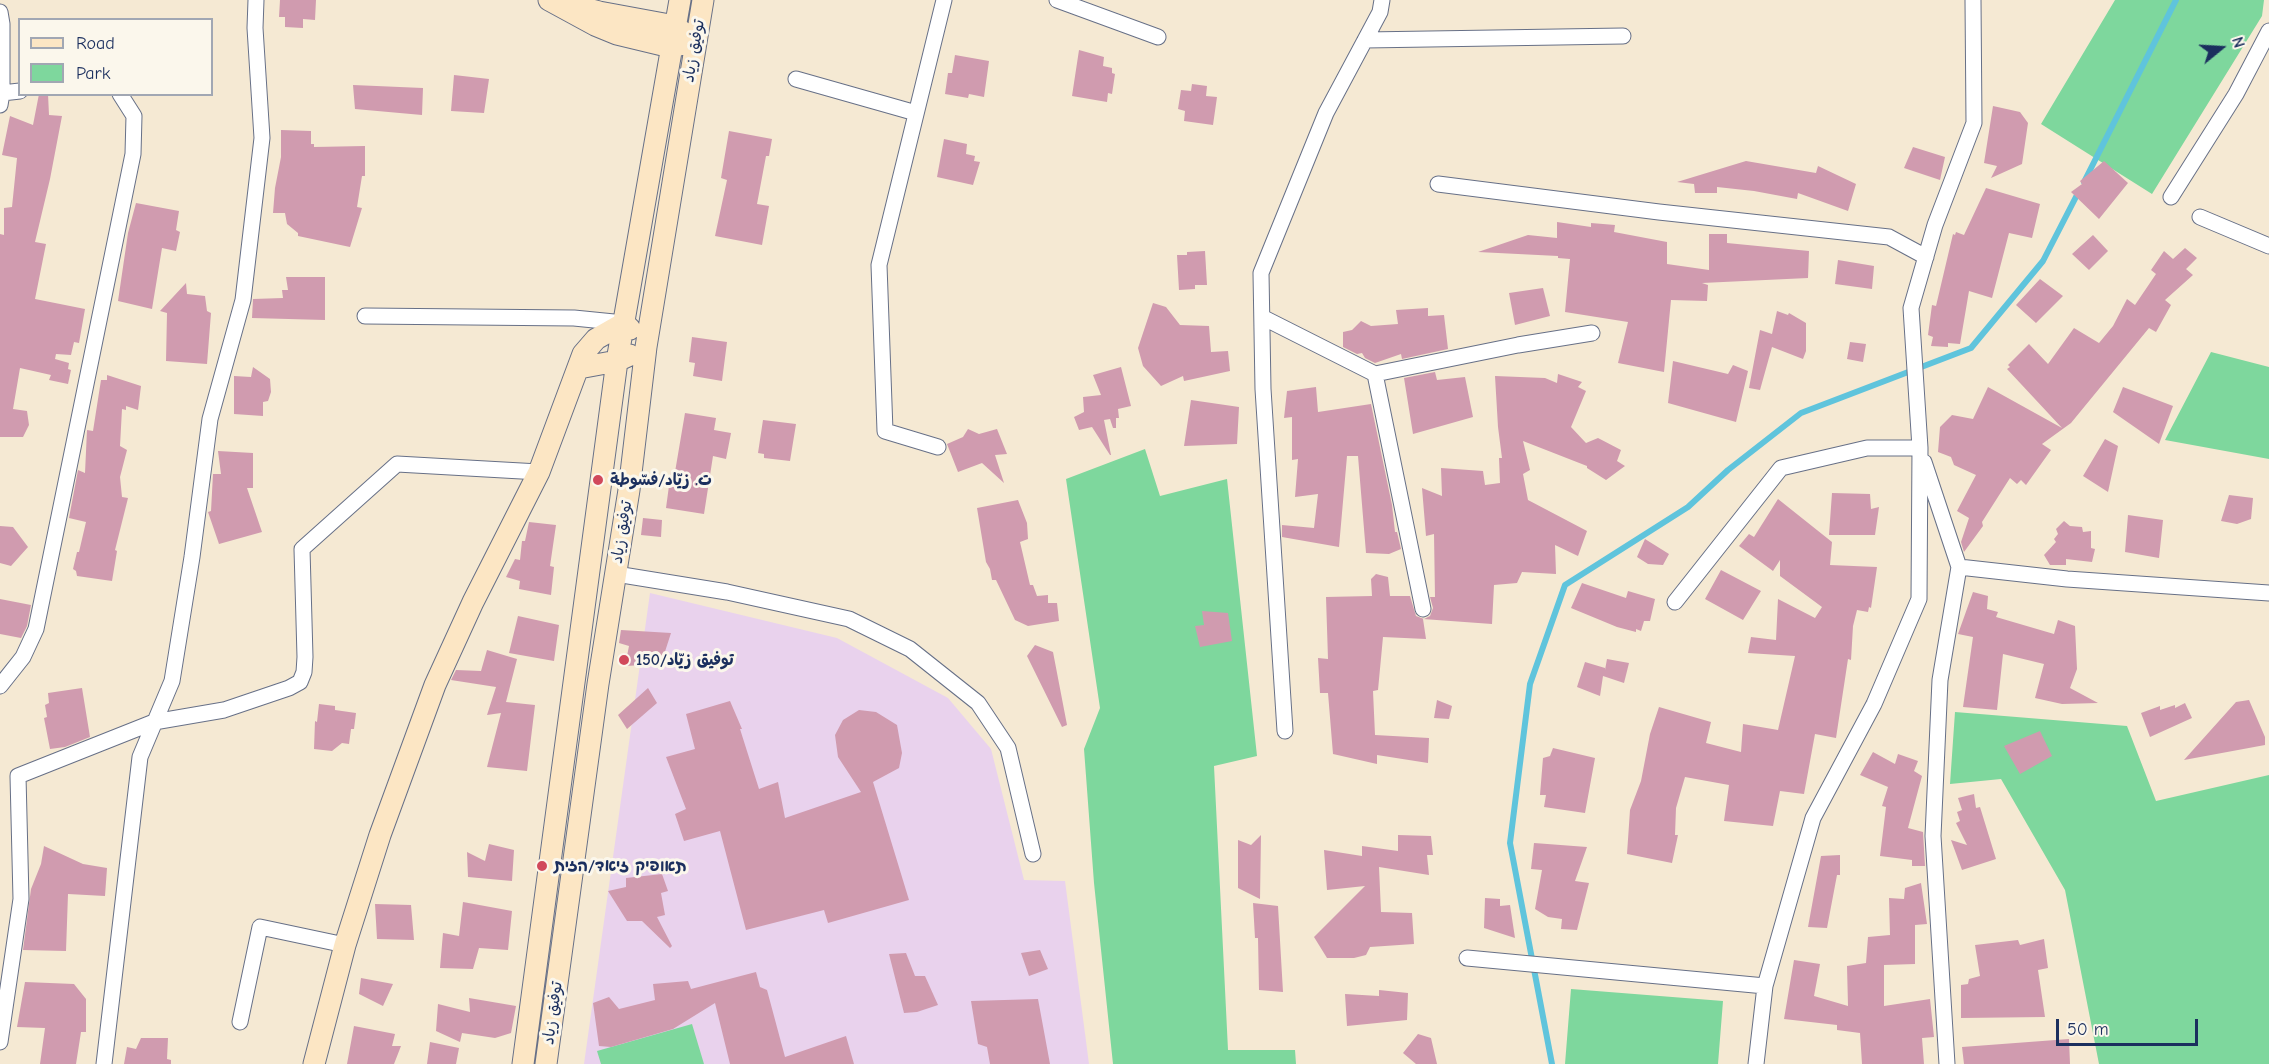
<!DOCTYPE html>
<meta charset="utf-8">
<style>
body{margin:0}
#map{position:relative;width:2269px;height:1064px;overflow:hidden;background:#f5e9d3;font-family:"Comic Neue",sans-serif}
canvas{display:block}
.legend{position:absolute;left:18px;top:18px;width:195px;height:78px;box-sizing:border-box;background:#fbf7ec;border:2px solid #a1a7b3;margin:0;padding:8px 10px;list-style:none;font-size:18px;color:#1b2f5e}
.legend li{display:flex;align-items:center;gap:12px;height:30px}
.legend b{width:30px;border:2px solid #a1a7b3}
.north{position:absolute;left:2191px;top:18px;width:60px;height:60px;-webkit-text-stroke:4px #fbf7ec;paint-order:stroke;rotate:72deg;font-size:16px;font-weight:700;line-height:24px;text-align:center;color:#1b2f5e}
.north::after{content:'';display:block;margin:auto;width:21px;height:27px;background:#1b2f5e;clip-path:polygon(50% 0,100% 100%,50% 72%,0 100%)}
.scale{position:absolute;left:2056px;top:1019px;width:142px;height:27px;box-sizing:border-box;border:3px solid #1b2f5e;border-top:0;padding-left:8px;font-size:18px;line-height:21px;white-space:nowrap;color:#1b2f5e;-webkit-text-stroke:4px #fbf7ec;paint-order:stroke}
</style>
<div id="map">
<canvas width="2269" height="1064"></canvas>
<ul class="legend">
<li><b style="height:8px;background:#fce6c4"></b>Road</li>
<li><b style="height:16px;background:#7ed79d"></b>Park</li>
</ul>
<div class="north">N</div>
<div class="scale">50 m</div>
</div>
<script>
const context = document.querySelector('canvas').getContext('2d');
context.lineJoin = 'round';
function fill(path, color) { context.fillStyle = color; context.fill(path, 'evenodd'); }
const shape = rows => new Path2D(rows.map(r => 'M' + r).join(''));
function stroke(path, color, width, dash) { context.strokeStyle = color; context.lineWidth = width; context.lineCap = dash ? 'butt' : 'round'; context.setLineDash(dash || []); context.stroke(path); }
function drawText(font, color, halo, rows, align = 'center') {
  context.font = font + ' "Comic Neue","Playpen Sans Arabic","Playpen Sans Hebrew",sans-serif'; context.lineWidth = 6; context.setLineDash([]); context.textBaseline = 'middle'; context.strokeStyle = halo; context.fillStyle = color; for (const [text, x, y, turn = 0] of rows) {
    context.save(); context.translate(x, y); context.rotate((+turn || 0) * Math.PI / 180); context.textAlign = isNaN(turn) ? turn : align; if (halo) context.strokeText(text, 0, 0); context.fillText(text, 0, 0); context.restore();
  }
}
fill(shape([
 [650,593,837,638,948,698,991,749,1024,880,1065,881,1089,1064,584,1064]
]), '#e9d2ed');
fill(shape([
 [2115,0,2264,0,2262,16,2152,194,2041,124],
 [2211,352,2269,367,2269,459,2165,440],
 [1145,449,1160,496,1227,479,1257,756,1214,766,1228,1050,1295,1050,1296,1064,1113,1064,1094,883,1084,749,1100,708,1066,479],
 [1955,712,2127,726,2156,801,2269,775,2269,1064,2099,1064,2065,890,2001,779,1950,784],
 [1571,989,1723,1001,1718,1064,1565,1064],
 [692,1024,704,1064,601,1064,597,1051]
]), '#7ed79d');
stroke(shape([
 [2084,182,2176,0],
 [1552,1064,1510,843,1530,684,1565,585,1688,507,1728,470,1801,413,1971,348,2043,261,2079,191]
]), '#5fc4dc', 6);
fill(shape([
 [280,0,316,0,315,20,303,19,303,28,285,27,285,17,279,17],
 [1079,50,1104,57,1103,66,1112,68,1112,73,1115,74,1112,94,1108,93,1107,102,1072,96],
 [955,55,989,61,984,97,969,94,968,98,945,94,948,73,952,73],
 [454,75,489,79,484,113,451,111],
 [1192,84,1207,86,1206,96,1217,97,1213,125,1184,121,1185,111,1178,109,1181,90,1191,91],
 [353,85,423,88,422,115,355,109],
 [39,94,48,94,49,115,62,116,50,179,35,242,46,244,35,299,85,309,79,343,74,342,71,355,56,354,55,359,69,363,68,369,71,370,68,384,49,380,51,375,20,368,13,409,27,411,29,425,23,437,0,437,0,234,4,235,4,208,12,207,17,158,2,155,10,116,33,125],
 [1993,106,2020,112,2028,123,2022,164,1991,178,1997,166,1984,163],
 [281,130,311,131,311,144,314,144,314,147,365,146,365,176,362,176,357,207,362,208,350,247,298,236,298,233,287,224,285,213,273,213,275,188,281,157],
 [729,131,772,139,769,156,766,156,757,204,769,206,762,245,715,236,727,180,721,178],
 [944,139,967,144,966,154,975,156,974,161,980,162,973,185,937,177],
 [1913,147,1945,157,1940,180,1904,168],
 [1746,161,1816,173,1818,166,1856,184,1848,211,1798,193,1797,199,1754,191,1717,187,1717,193,1695,193,1694,184,1677,182],
 [2104,161,2128,183,2099,219,2071,192,2082,184,2080,181],
 [1986,188,2040,204,2032,238,2009,233,1992,298,1969,291,1960,344,1948,343,1948,347,1931,346,1933,337,1928,335,1932,305,1936,306,1953,234,1955,235,1956,232,1964,235],
 [136,203,179,211,176,230,180,232,176,251,162,248,152,309,118,301,128,233],
 [1557,222,1591,227,1591,223,1615,225,1614,232,1667,242,1667,264,1709,270,1709,234,1727,234,1727,243,1809,251,1808,278,1702,283,1708,285,1707,301,1671,300,1664,372,1618,363,1628,322,1565,312,1570,259,1558,258,1558,256,1478,252,1528,235,1557,238],
 [2093,235,2108,251,2089,270,2072,254],
 [2185,248,2197,258,2186,269,2193,275,2165,300,2171,305,2156,332,2149,328,2071,423,2042,444,2051,450,2026,485,2021,480,2017,484,2010,478,1982,522,1983,526,1964,552,1961,542,1969,518,1957,511,1976,475,1954,465,1951,457,1938,452,1940,427,1952,415,1973,419,1988,387,2062,428,2007,369,2010,367,2008,365,2029,344,2048,364,2074,328,2099,343,2113,326,2127,299,2135,305,2156,274,2151,270,2164,251,2173,259],
 [1205,251,1207,285,1195,285,1195,289,1179,290,1177,255,1187,255,1187,252],
 [1838,260,1874,266,1872,289,1835,284],
 [286,277,325,277,325,320,252,318,253,299,283,298,282,290,288,290],
 [2040,279,2063,296,2036,323,2016,305],
 [186,283,187,294,205,296,207,311,211,313,207,364,166,361,167,313,160,311],
 [1543,288,1550,316,1515,325,1509,293],
 [1153,303,1166,307,1180,325,1209,326,1211,352,1228,351,1230,371,1184,381,1183,376,1161,386,1143,366,1138,348],
 [1428,308,1428,316,1444,315,1448,349,1402,359,1401,354,1375,363,1365,358,1362,353,1357,354,1343,347,1343,332,1352,330,1361,321,1371,326,1398,324,1396,310],
 [1777,311,1788,315,1789,313,1806,323,1806,351,1803,359,1772,347,1760,390,1749,388,1760,330,1772,334],
 [692,337,727,342,722,381,693,376,695,363,689,362],
 [1850,342,1866,344,1863,362,1847,359],
 [1673,361,1728,374,1733,365,1748,371,1736,422,1668,403],
 [253,367,270,379,271,392,268,401,263,402,263,416,234,414,234,376,251,377],
 [1121,367,1131,406,1118,409,1119,418,1116,418,1116,428,1113,428,1110,419,1104,420,1111,455,1110,455,1092,427,1079,430,1074,417,1084,412,1083,397,1101,395,1093,375],
 [1435,372,1437,380,1465,377,1473,417,1413,434,1404,378],
 [1558,374,1582,382,1578,387,1586,391,1571,427,1586,443,1598,438,1621,450,1617,461,1625,466,1606,480,1587,468,1587,466,1523,441,1530,470,1523,474,1528,500,1587,531,1578,556,1555,545,1556,574,1522,572,1517,583,1494,585,1492,624,1423,619,1426,639,1383,637,1378,690,1373,691,1375,735,1429,738,1428,763,1377,755,1377,764,1333,754,1328,693,1320,693,1318,658,1328,659,1326,597,1372,596,1371,579,1376,574,1388,577,1390,596,1410,596,1416,616,1424,619,1430,616,1433,608,1430,597,1435,597,1434,534,1426,536,1422,488,1442,496,1441,468,1483,471,1485,485,1500,483,1499,458,1502,458,1498,427,1495,376,1545,378,1557,383],
 [107,375,141,386,138,410,126,406,126,410,122,409,120,446,127,450,120,477,122,497,128,498,115,550,117,551,112,581,77,576,76,571,73,569,77,552,79,552,86,522,69,518,78,470,85,473,87,430,93,431,101,380,107,380],
 [1316,387,1318,412,1371,404,1392,505,1395,532,1397,532,1401,549,1389,554,1366,553,1358,456,1347,456,1339,547,1282,537,1282,525,1314,528,1318,494,1295,497,1298,459,1292,460,1292,417,1284,418,1287,391],
 [2123,387,2173,406,2159,444,2113,412],
 [1191,400,1239,407,1237,444,1184,446],
 [685,413,716,418,714,430,731,433,726,459,713,456,704,514,666,508,671,471,675,472],
 [763,420,796,424,790,461,764,458,764,454,758,453],
 [968,429,979,434,997,429,1007,454,995,455,1004,483,982,463,958,472,947,444,963,437],
 [2105,439,2118,446,2108,492,2083,476],
 [218,451,253,453,253,488,247,488,262,532,219,544,208,512,211,511,213,474,221,474],
 [1832,493,1870,494,1871,509,1879,507,1875,535,1829,535],
 [2229,495,2253,498,2251,519,2237,524,2221,521],
 [1778,499,1832,542,1830,565,1877,567,1871,608,1869,607,1868,612,1857,610,1853,626,1851,660,1848,659,1836,738,1815,734,1804,794,1780,791,1773,826,1724,821,1729,785,1685,777,1676,808,1675,835,1678,835,1672,863,1627,854,1630,810,1641,781,1650,734,1659,707,1711,722,1706,743,1741,752,1743,724,1778,730,1795,656,1748,653,1751,637,1776,640,1778,599,1815,618,1822,607,1780,576,1780,560,1773,571,1739,546,1749,534,1754,537],
 [1018,500,1027,523,1028,539,1020,542,1030,585,1033,585,1037,596,1048,595,1048,603,1057,603,1059,621,1028,626,1015,620,996,580,992,580,990,569,986,562,977,508],
 [2128,515,2163,520,2159,558,2125,552],
 [643,518,662,520,661,537,641,535],
 [2064,521,2070,526,2082,527,2083,532,2091,531,2091,548,2095,549,2092,562,2066,559,2066,565,2050,565,2044,555,2056,542,2054,539,2058,534,2056,529],
 [529,522,556,525,550,566,554,567,551,595,519,589,520,581,506,577,515,559,520,560,522,541,525,541],
 [0,526,13,527,28,547,11,566,0,563],
 [1645,539,1669,554,1663,565,1648,564,1637,557],
 [1721,570,1761,591,1743,620,1705,599],
 [1582,583,1626,598,1628,591,1655,599,1650,621,1644,621,1641,631,1636,629,1636,632,1617,627,1571,608],
 [1973,592,1988,596,1987,609,1998,612,1996,617,2054,634,2058,620,2075,626,2077,669,2070,688,2098,703,2062,704,2035,698,2044,664,2003,654,1997,710,1963,707,1973,637,1958,634],
 [0,599,31,605,27,626,21,638,0,634],
 [1202,611,1228,613,1232,641,1200,647,1195,626,1204,625],
 [518,616,559,625,554,661,509,653],
 [621,630,671,633,661,664,625,666,629,646,619,643],
 [1035,645,1053,652,1067,725,1062,727,1027,656],
 [487,650,517,659,506,702,535,705,527,771,487,767,501,713,487,715,496,687,451,680,456,670,481,671],
 [1607,659,1629,663,1624,683,1603,676,1600,696,1577,687,1585,662,1605,668,1605,670],
 [82,688,90,737,65,747,50,749,44,718,47,717,45,705,49,703,48,693],
 [648,688,657,703,627,729,618,715],
 [1437,700,1452,706,1449,719,1434,718],
 [2249,700,2265,737,2265,745,2184,760,2236,702],
 [730,701,742,729,740,729,759,789,778,782,785,818,861,792,838,757,835,735,843,720,859,710,876,712,897,725,902,753,899,768,873,782,909,900,828,923,824,910,746,930,720,831,684,841,675,814,686,809,666,757,695,749,686,714],
 [2185,703,2192,718,2150,737,2141,713,2160,706,2160,710,2175,705,2175,708],
 [319,704,335,706,335,710,356,713,354,729,351,729,349,744,342,743,332,751,314,749,315,721,317,722],
 [2040,731,2052,756,2020,774,2004,746],
 [1553,748,1595,758,1585,813,1544,807,1546,795,1540,795,1543,758,1550,756],
 [1873,752,1895,764,1898,754,1918,761,1914,771,1922,776,1908,828,1923,832,1925,866,1912,866,1912,860,1880,856,1886,807,1882,806,1888,787,1860,775],
 [1974,794,1976,808,1980,807,1996,859,1962,870,1951,840,1967,845,1956,823,1960,821,1957,812,1962,810,1958,798],
 [1261,835,1260,899,1238,888,1238,840,1251,845],
 [1398,835,1431,836,1433,855,1427,855,1429,875,1379,867,1381,912,1412,913,1414,944,1370,947,1366,955,1354,958,1327,958,1314,937,1365,886,1327,890,1324,850,1362,856,1362,846,1398,851],
 [1534,843,1587,847,1575,881,1589,883,1577,930,1561,929,1562,919,1548,917,1535,909,1542,870,1531,869],
 [489,844,514,850,512,881,468,877,467,852,485,861],
 [44,846,83,864,107,868,105,896,68,894,66,951,23,950,31,889,41,864],
 [1840,855,1840,875,1837,875,1827,928,1808,927,1821,856],
 [662,874,668,891,661,893,665,915,657,917,672,946,670,948,642,921,627,921,608,891,626,887,626,878],
 [1921,883,1927,924,1915,925,1915,964,1884,965,1884,1006,1930,999,1934,1037,1922,1038,1924,1064,1862,1064,1860,1033,1837,1030,1837,1025,1784,1019,1794,960,1820,964,1814,996,1848,1006,1847,966,1866,963,1868,937,1890,935,1889,898,1904,899,1905,888],
 [1485,898,1500,899,1500,906,1510,905,1515,938,1484,928],
 [463,902,512,911,508,950,479,948,473,969,440,968,443,933,459,936],
 [1253,903,1278,906,1283,992,1259,990,1258,938,1255,938],
 [375,904,411,905,414,940,377,939],
 [2044,939,2048,968,2038,970,2045,1017,1961,1018,1961,985,1968,984,1969,979,1980,976,1975,945,2018,940,2020,945],
 [1040,950,1048,969,1029,976,1021,953],
 [906,953,915,976,925,976,938,1005,917,1012,904,1013,889,954],
 [756,972,760,987,767,990,785,1057,846,1036,854,1064,730,1064,715,1003,673,1029,611,1047,599,1046,593,1003,609,997,619,1009,655,1000,653,984,688,981,691,989],
 [361,978,393,984,383,1006,359,994],
 [25,982,74,984,86,999,86,1032,81,1032,76,1064,40,1064,45,1028,17,1027],
 [1379,990,1408,993,1407,1020,1347,1026,1345,994,1379,996],
 [469,998,516,1006,511,1033,495,1038,462,1033,460,1042,436,1031,438,1004,470,1012],
 [1038,999,1050,1064,990,1064,987,1047,978,1044,971,1001],
 [354,1026,395,1034,392,1046,401,1046,394,1064,347,1064],
 [1418,1034,1431,1038,1437,1064,1416,1064,1403,1053],
 [141,1038,168,1038,167,1059,171,1060,171,1064,124,1064,127,1047,136,1049],
 [2069,1039,2070,1064,1964,1064,1962,1047],
 [430,1042,459,1048,456,1064,427,1064]
]), '#d09baf');
const street = shape([
 [1057,0,1158,37],
 [0,12,2,24,2,93,0,105],
 [1365,40,1623,36],
 [796,79,916,113],
 [2,93,20,91],
 [1438,184,1659,212,1889,237,1926,257],
 [2171,197,2236,94,2269,31],
 [2200,217,2269,246],
 [365,316,574,318,624,323],
 [1262,317,1375,374,1518,345,1592,333],
 [1375,374,1423,609],
 [938,447,885,431,879,265,944,0],
 [1924,462,1959,567,1940,680,1933,836,1947,1064],
 [1959,567,2067,579,2269,593],
 [616,574,727,592,849,619,910,649,978,703,1008,748,1033,854],
 [1675,602,1781,468,1867,448,1920,448],
 [0,686,23,657,36,629,133,154,134,116,120,94],
 [1285,731,1263,389,1261,273,1326,113,1380,12,1382,0],
 [1467,958,1765,986],
 [240,1022,260,927,345,945],
 [0,1042,21,899,18,776,154,722,224,710,289,688,300,682,304,672,305,657,302,549,397,464,539,472],
 [104,1064,140,757,172,681,192,557,210,419,243,300,262,138,255,28,256,0],
 [1756,1064,1765,986,1813,818,1874,704,1919,599,1920,448,1911,308,1935,225,1974,123,1973,0]
]);
const secondary = shape([
 [549,0,595,25,617,34,671,47,683,44],
 [577,6,599,12,675,26,685,34],
 [579,368,617,361,630,355],
 [314,1064,345,945,380,835,435,685,473,602,539,472,583,354,596,339,624,323,630,329],
 [523,1064,617,361,680,0],
 [546,1064,598,684,629,490,646,347,703,0]
]);
stroke(street, '#677087', 17);
stroke(secondary, '#677087', 23);
stroke(street, '#fff', 15);
stroke(secondary, '#fce6c4', 21);
for (const [x, y, r, color] of [
 [598,480,6,"#d1495b"],
 [624,660,6,"#d1495b"],
 [542,866,6,"#d1495b"]
]) { const dot = new Path2D(); dot.arc(x, y, r, 0, 2 * Math.PI); context.fillStyle = color; context.fill(dot); stroke(dot, '#fbf7ec', 2); }
drawText('16px', '#1b2f5e', '#fbf7ec', [
 ["توفيق زياد",694,51,-80],
 ["توفيق زياد",622,532,-81],
 ["توفيق زياد",553,1013,-82]
]);
drawText('bold 16px', '#1b2f5e', '#fbf7ec', [
 ["ت. زيّاد/فسّوطة",610,480],
 ["توفيق زيّاد/150",636,660],
 ["תאופיק זיאד/הזית",554,866]
], 'left');
</script>
